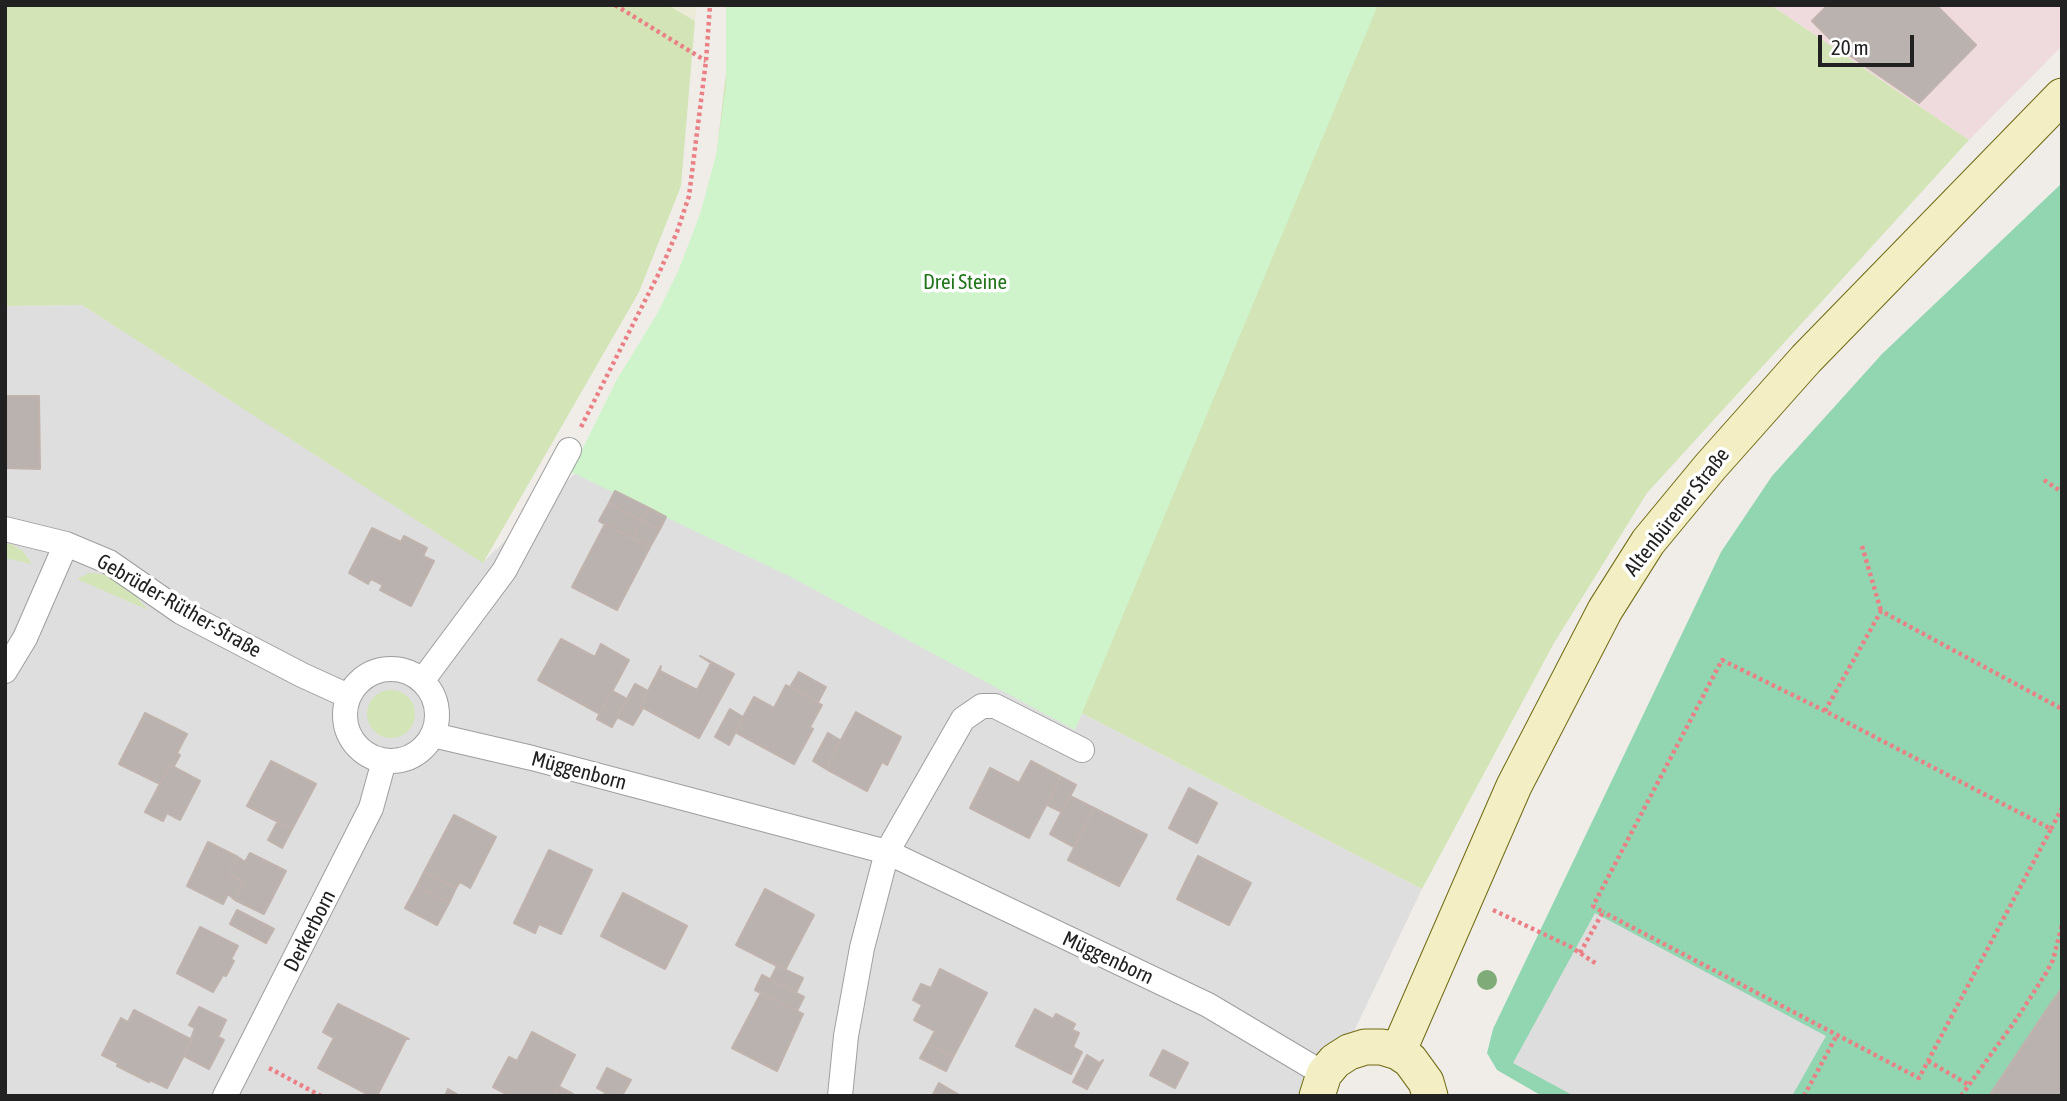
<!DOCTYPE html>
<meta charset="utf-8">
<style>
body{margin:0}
#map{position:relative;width:2067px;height:1101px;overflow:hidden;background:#f0ede9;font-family:"Asap Condensed",sans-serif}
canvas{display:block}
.frame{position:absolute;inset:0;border:7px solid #212121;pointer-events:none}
.scale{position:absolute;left:1818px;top:35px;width:96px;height:32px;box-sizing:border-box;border:4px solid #212121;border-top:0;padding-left:9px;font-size:21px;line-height:24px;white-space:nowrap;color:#212121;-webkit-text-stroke:5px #fff;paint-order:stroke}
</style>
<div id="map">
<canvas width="2067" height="1101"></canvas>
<div class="frame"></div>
<div class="scale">20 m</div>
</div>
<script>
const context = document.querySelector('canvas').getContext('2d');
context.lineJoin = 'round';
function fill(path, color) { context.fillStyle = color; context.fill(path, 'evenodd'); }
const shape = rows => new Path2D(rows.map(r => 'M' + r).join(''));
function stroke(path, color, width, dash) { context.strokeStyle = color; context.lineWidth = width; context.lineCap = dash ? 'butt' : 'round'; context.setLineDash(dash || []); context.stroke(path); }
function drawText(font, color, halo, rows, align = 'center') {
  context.font = font + ' "Asap Condensed",sans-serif'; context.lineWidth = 7; context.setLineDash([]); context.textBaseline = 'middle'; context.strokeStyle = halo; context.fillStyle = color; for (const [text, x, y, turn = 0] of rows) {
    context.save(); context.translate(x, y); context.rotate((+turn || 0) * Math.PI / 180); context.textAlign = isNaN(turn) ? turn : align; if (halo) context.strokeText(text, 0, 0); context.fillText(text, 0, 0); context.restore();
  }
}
fill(shape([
 [82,305,483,562,590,459,1422,889,1323,1096,5,1096,5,306]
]), '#dfdede');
fill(shape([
 [1771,5,2062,5,2062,46,1969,140]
]), '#efdbdd');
fill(shape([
 [668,5,697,5,695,21]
]), '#ecebd7');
fill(shape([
 [5,5,668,5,695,21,681,186,639,292,483,563,82,305,5,306],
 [734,5,1771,5,1969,140,1647,493,1554,643,1422,889,590,459,667,306,712,192],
 [5,544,11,544,23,551,32,564,5,558],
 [89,573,107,575,132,592,148,610,77,579],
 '367 714a24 24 0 1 1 48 0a24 24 0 1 1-48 0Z'
]), '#d3e4b6');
fill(shape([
 [726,5,1378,5,1075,730,789,576,571,472,616,381,657,314,679,269,701,211,716,155,726,87]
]), '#cff4cc');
fill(shape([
 [2062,183,2062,1096,1542,1096,1497,1070,1487,1053,1493,1029,1721,552,1772,476,1882,354]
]), '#91d6b1');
fill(shape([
 [1595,913,1826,1036,1792,1096,1574,1096,1513,1063]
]), '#ddd');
const building = shape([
 [1828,5,1936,5,1976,45,1919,103,1839,48,1812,21,1828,5],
 [5,396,39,396,40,469,5,468,5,396],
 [615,491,649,508,642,521,609,503,615,491],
 [609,503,642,521,633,538,599,521,609,503],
 [649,508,666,517,660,529,642,521,649,508],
 [642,521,660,529,650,547,633,538,642,521],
 [605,524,650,547,617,610,572,587,605,524],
 [372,528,401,542,404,536,427,548,423,556,434,561,411,606,380,590,383,585,371,579,368,584,349,573,372,528],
 [561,639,595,657,601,644,629,660,600,714,538,680,561,639],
 [700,656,734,674,699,738,640,706,661,666,660,671,697,690,711,663,700,656],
 [799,672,826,687,818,702,790,687,799,672],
 [635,684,648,691,640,706,643,708,633,725,617,717,635,684],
 [786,685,822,705,810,727,813,729,794,764,735,732,754,697,774,708,786,685],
 [612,691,627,699,612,727,597,719,612,691],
 [730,709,743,717,729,745,715,737,730,709],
 [856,712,901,737,887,765,882,762,867,791,828,770,830,765,828,764,856,712],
 [145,713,187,734,177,753,180,755,174,766,170,765,160,784,119,764,145,713],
 [828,733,840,740,828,764,830,765,828,770,813,761,828,733],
 [271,761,316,784,292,829,247,806,271,761],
 [1031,761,1061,777,1029,838,970,808,990,768,1019,783,1031,761],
 [170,765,200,781,180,820,167,813,163,821,145,812,170,765],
 [1061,777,1076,785,1062,812,1047,805,1061,777],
 [1189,788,1217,803,1197,843,1169,828,1189,788],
 [1070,796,1094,808,1074,847,1050,834,1070,796],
 [1094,808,1147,835,1119,886,1068,860,1094,808],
 [454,815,496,837,470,888,460,882,456,888,424,872,454,815],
 [278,821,292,829,282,848,268,840,278,821],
 [208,842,238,857,229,874,244,882,235,900,228,894,223,904,187,886,208,842],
 [549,850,592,870,561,934,539,924,535,933,514,923,549,850],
 [250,853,286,871,264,914,235,900,244,882,229,874,238,857,245,862,250,853],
 [1198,856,1251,883,1229,925,1177,899,1198,856],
 [424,872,456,888,449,903,417,886,424,872],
 [417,886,449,903,437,925,405,908,417,886],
 [765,889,814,915,785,970,736,945,765,889],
 [623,893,687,926,665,969,601,936,623,893],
 [237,910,274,929,266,943,230,924,237,910],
 [200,927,238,946,231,959,234,961,226,976,223,975,213,992,177,973,200,927],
 [777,966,803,978,796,993,770,980,777,966],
 [940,969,987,993,953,1057,928,1044,935,1031,914,1020,922,1005,913,1000,921,984,931,988,940,969],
 [762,975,804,997,797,1011,755,990,762,975],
 [2062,988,2062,1096,1989,1096,2049,1006,2062,988],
 [761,993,803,1014,777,1071,732,1048,761,993],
 [338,1004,409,1039,406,1039,377,1096,371,1096,318,1068,334,1038,323,1032,338,1004],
 [199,1007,226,1020,218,1037,224,1040,209,1069,184,1056,195,1028,189,1025,199,1007],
 [1035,1009,1053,1019,1056,1014,1075,1024,1072,1030,1079,1033,1073,1047,1082,1052,1071,1074,1016,1046,1035,1009],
 [134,1010,192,1040,167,1088,150,1080,149,1082,117,1066,118,1063,102,1055,121,1018,128,1022,134,1010],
 [532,1032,575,1055,554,1096,510,1096,493,1087,509,1057,517,1061,532,1032],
 [928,1044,953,1057,946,1071,920,1058,928,1044],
 [1163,1050,1188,1063,1175,1088,1150,1075,1163,1050],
 [1087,1055,1100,1063,1103,1060,1087,1089,1073,1082,1087,1055],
 [607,1068,631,1080,623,1094,626,1096,604,1096,605,1092,597,1088,607,1068],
 [939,1083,961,1096,932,1096,939,1083],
 [558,1086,573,1094,572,1096,554,1096,558,1086],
 [448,1089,460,1096,445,1096,448,1089]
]);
fill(building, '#bab2af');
stroke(building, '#c0b3ad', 2);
const street = shape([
 [5,529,66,544,109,562,181,612,302,675,348,696],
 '345 715a46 46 0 1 1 92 0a46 46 0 1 1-92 0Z',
 [5,671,25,638,66,544],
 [422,681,504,571,569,450],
 [433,735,532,758,887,852,1208,1005,1324,1074],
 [225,1096,371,808,384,761],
 [840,1096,846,1036,862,948,887,852,963,719,982,706,995,706,1082,750]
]);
const secondary = shape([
 [1398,1052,1514,786,1605,610,1648,542,1710,467,1806,359,2062,96],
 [1317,1096,1324,1074,1335,1061,1349,1052,1365,1047,1382,1047,1398,1052,1410,1060,1426,1082,1430,1096]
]);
stroke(street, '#9e9e9e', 26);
stroke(secondary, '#6e6a12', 37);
stroke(shape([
 [615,5,706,61],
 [581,427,660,271,677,232,689,196,706,61,710,5],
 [2044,480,2062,492],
 [1862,546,1881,611],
 [1825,711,1881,611,2062,709],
 [2051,829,2062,808],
 [1493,910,1571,947,1598,965],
 [1580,953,1603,912,1593,906,1722,660,1825,711,2051,829,1919,1078,1603,912],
 [1928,1061,1969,1085],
 [269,1068,321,1096],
 [1804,1096,1837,1035],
 [1961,1096,2018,1017,2046,973,2053,960,2062,925]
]), '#ea8085', 4.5, [3.5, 3.5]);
stroke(street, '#fff', 24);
stroke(secondary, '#f3eec4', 35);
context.fillStyle = '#7eab77';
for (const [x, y] of [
 [1487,980]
]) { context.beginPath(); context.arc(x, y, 10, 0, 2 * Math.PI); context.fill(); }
drawText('21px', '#207519', '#fff', [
 ["Drei Steine",965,282]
]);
drawText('21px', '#212121', '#fff', [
 ["Altenbürener Straße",1677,512,-52],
 ["Gebrüder-Rüther-Straße",179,606,30],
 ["Müggenborn",579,771,15],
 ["Derkerborn",310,931,-63],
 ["Müggenborn",1108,958,25]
]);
</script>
